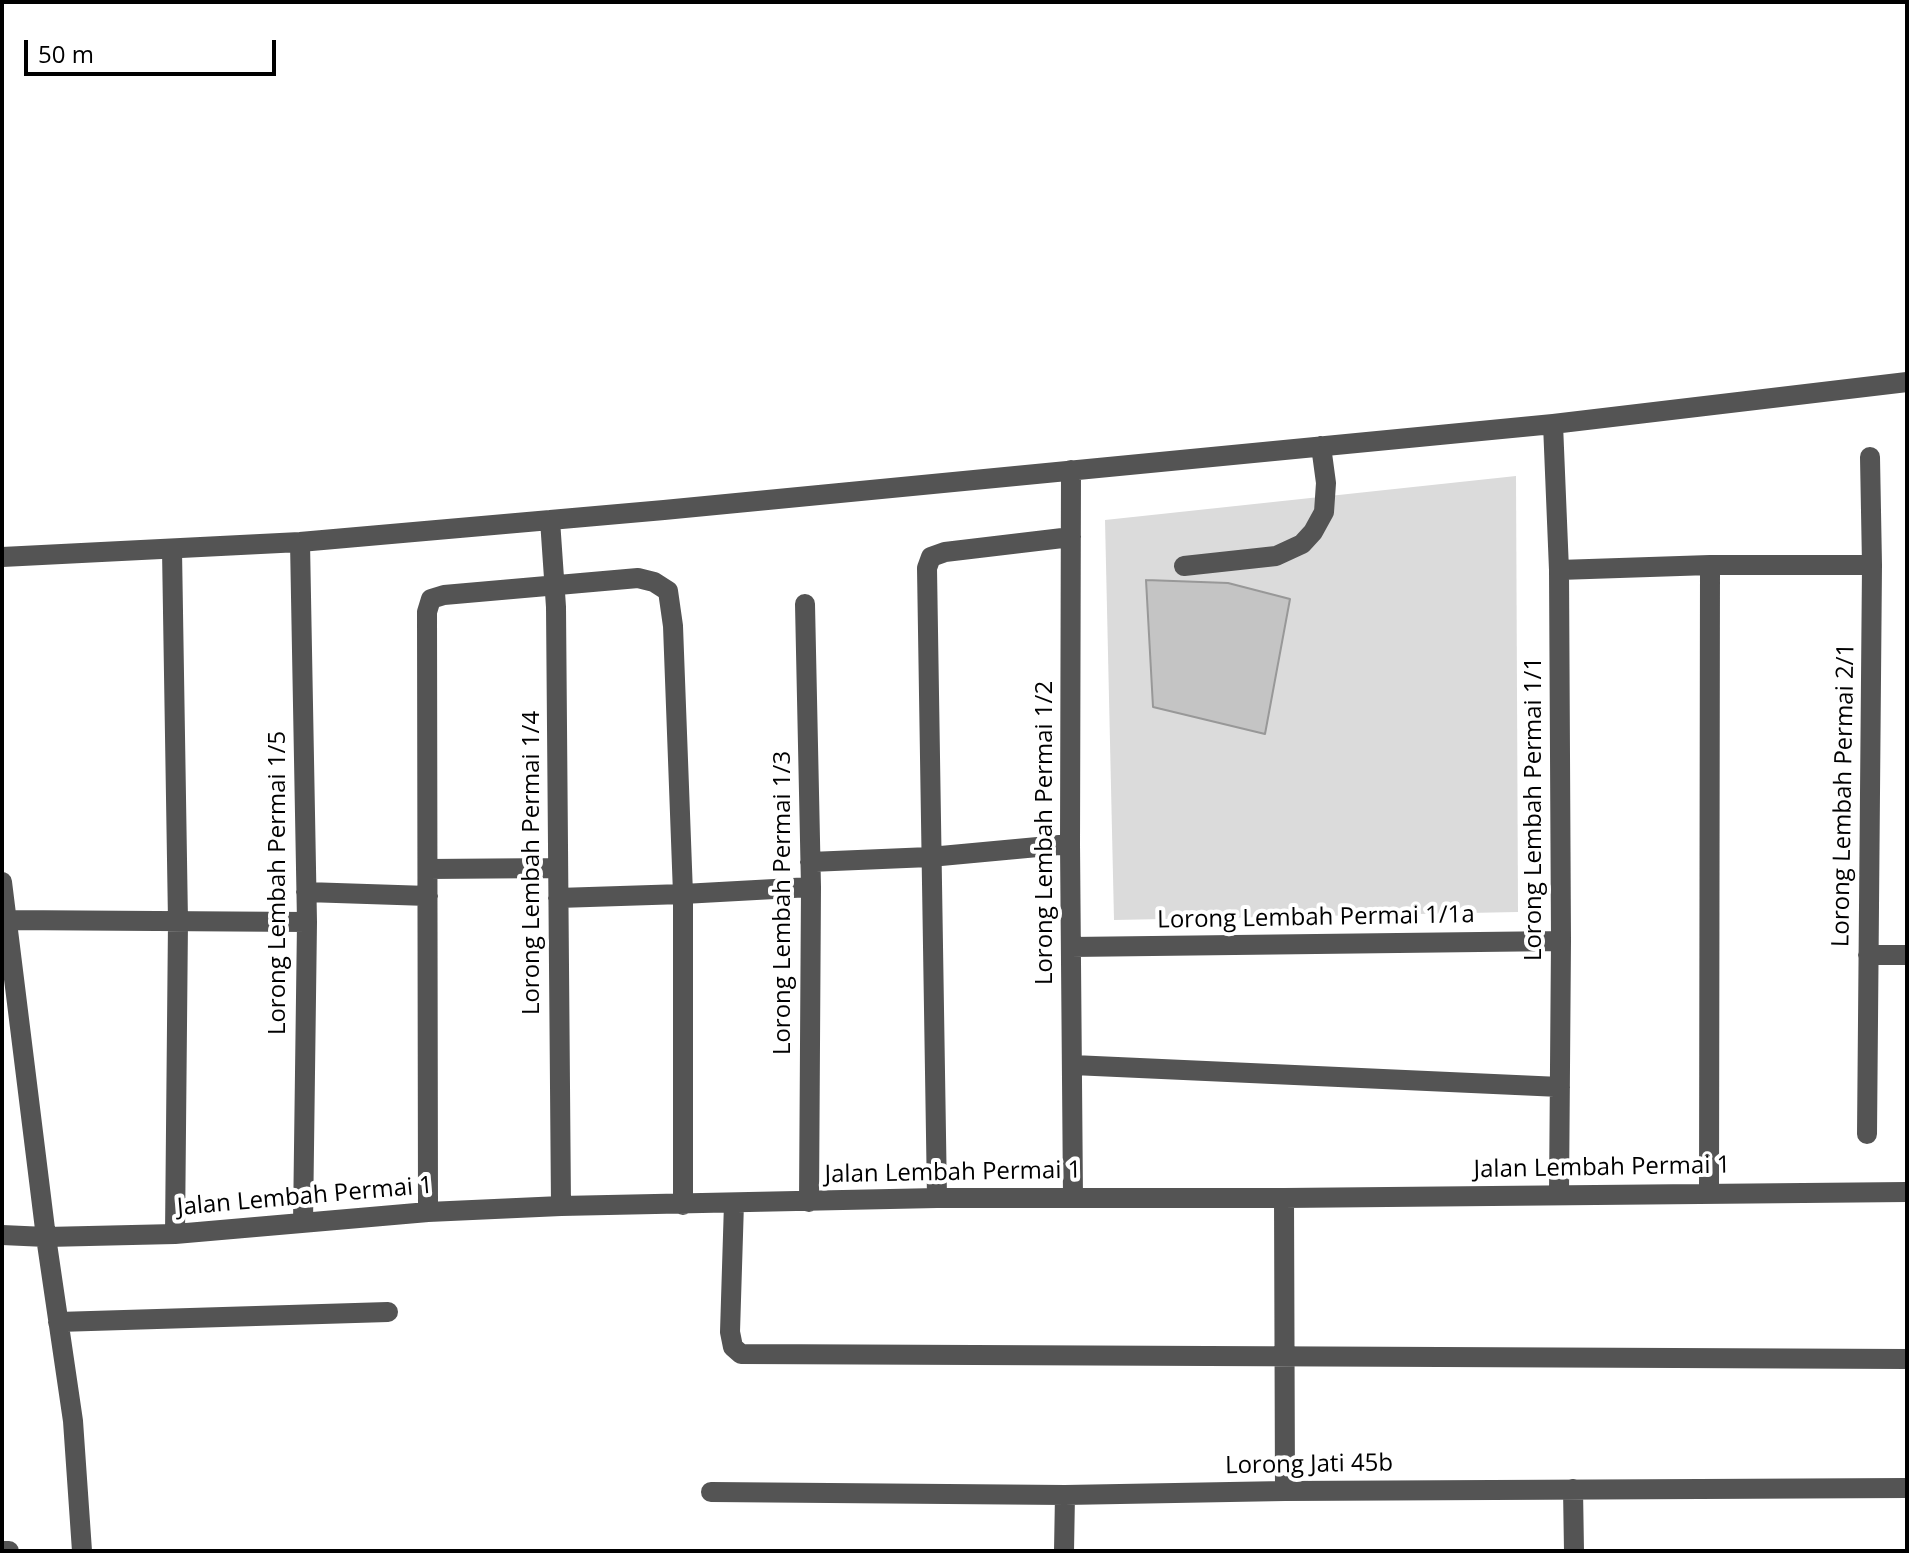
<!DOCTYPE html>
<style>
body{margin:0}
#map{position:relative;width:1909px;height:1553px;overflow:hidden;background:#fff;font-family:"Open Sans",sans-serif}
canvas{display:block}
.frame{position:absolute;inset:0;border:4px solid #000;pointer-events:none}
.scale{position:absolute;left:24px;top:40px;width:252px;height:36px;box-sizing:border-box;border:4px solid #000;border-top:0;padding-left:10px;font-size:24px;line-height:28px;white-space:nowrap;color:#000;-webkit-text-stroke:6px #fff;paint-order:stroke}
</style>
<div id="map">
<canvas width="1909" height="1553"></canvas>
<div class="frame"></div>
<div class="scale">50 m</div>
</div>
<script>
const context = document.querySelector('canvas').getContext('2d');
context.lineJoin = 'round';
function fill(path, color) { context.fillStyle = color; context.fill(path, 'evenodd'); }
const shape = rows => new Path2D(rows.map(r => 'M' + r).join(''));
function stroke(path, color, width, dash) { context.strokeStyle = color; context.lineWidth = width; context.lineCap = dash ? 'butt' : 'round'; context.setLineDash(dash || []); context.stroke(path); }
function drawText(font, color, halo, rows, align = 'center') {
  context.font = font + ' "Open Sans",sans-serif'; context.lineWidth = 8; context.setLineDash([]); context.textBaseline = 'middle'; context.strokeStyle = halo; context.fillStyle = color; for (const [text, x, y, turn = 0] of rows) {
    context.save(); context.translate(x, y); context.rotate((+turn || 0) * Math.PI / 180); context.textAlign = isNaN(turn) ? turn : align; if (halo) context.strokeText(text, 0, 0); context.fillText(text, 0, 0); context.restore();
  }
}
fill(shape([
 [1516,476,1518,912,1114,920,1105,520]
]), '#dbdbdb');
const building = shape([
 [1146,580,1228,583,1290,599,1265,734,1153,707,1146,580]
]);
fill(building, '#c4c4c4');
stroke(building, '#989898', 2);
stroke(shape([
 [1553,424,1559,570,1561,941,1559,1194],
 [1071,470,1070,844,1073,1197],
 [550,520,556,607,561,1206],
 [300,542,307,922,303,1223],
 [172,550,178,921,175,1234],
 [2,557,300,542,664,510,1553,424,1907,382],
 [1184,566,1276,556,1302,544,1313,532,1324,512,1326,483,1321,446],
 [1559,570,1710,565,1872,565],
 [805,604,811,887,809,1202],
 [810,862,930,857,1070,844],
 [428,869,558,868],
 [2,882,46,1237,73,1421,82,1551],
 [306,892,428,896],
 [558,898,683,894,811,887],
 [6,920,307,922],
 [1071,947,1561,941],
 [1868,955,1907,955],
 [1073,1065,1560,1087],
 [1867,1134,1872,565,1870,457],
 [1709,1193,1710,565],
 [937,1198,927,568,931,557,945,552,1071,537],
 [1284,1198,1285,1491],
 [734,1203,730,1332,733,1347,741,1354,1907,1359],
 [428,1212,427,612,431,599,444,595,638,578,654,582,668,591,673,626,683,894,683,1205],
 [2,1235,46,1237,175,1234,428,1212,561,1206,937,1198,1284,1198,1907,1192],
 [58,1322,388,1312],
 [1573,1489,1574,1551],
 [711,1492,1065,1495,1285,1491,1907,1488],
 [2,1551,9,1551],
 [1064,1551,1065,1495]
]), '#545454', 20);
drawText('24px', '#000', '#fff', [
 ["Lorong Lembah Permai 2/1",1844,795,-89],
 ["Lorong Lembah Permai 1/1",1534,809,-90],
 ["Lorong Lembah Permai 1/2",1045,833,-90],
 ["Lorong Lembah Permai 1/4",532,863,-90],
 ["Lorong Lembah Permai 1/5",278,883,-90],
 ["Lorong Lembah Permai 1/3",783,903,-90],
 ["Lorong Lembah Permai 1/1a",1316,918,-1],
 ["Jalan Lembah Permai 1",1602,1168,-1],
 ["Jalan Lembah Permai 1",953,1173,-1],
 ["Jalan Lembah Permai 1",305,1197,-5],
 ["Lorong Jati 45b",1309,1465,-1]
]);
</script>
